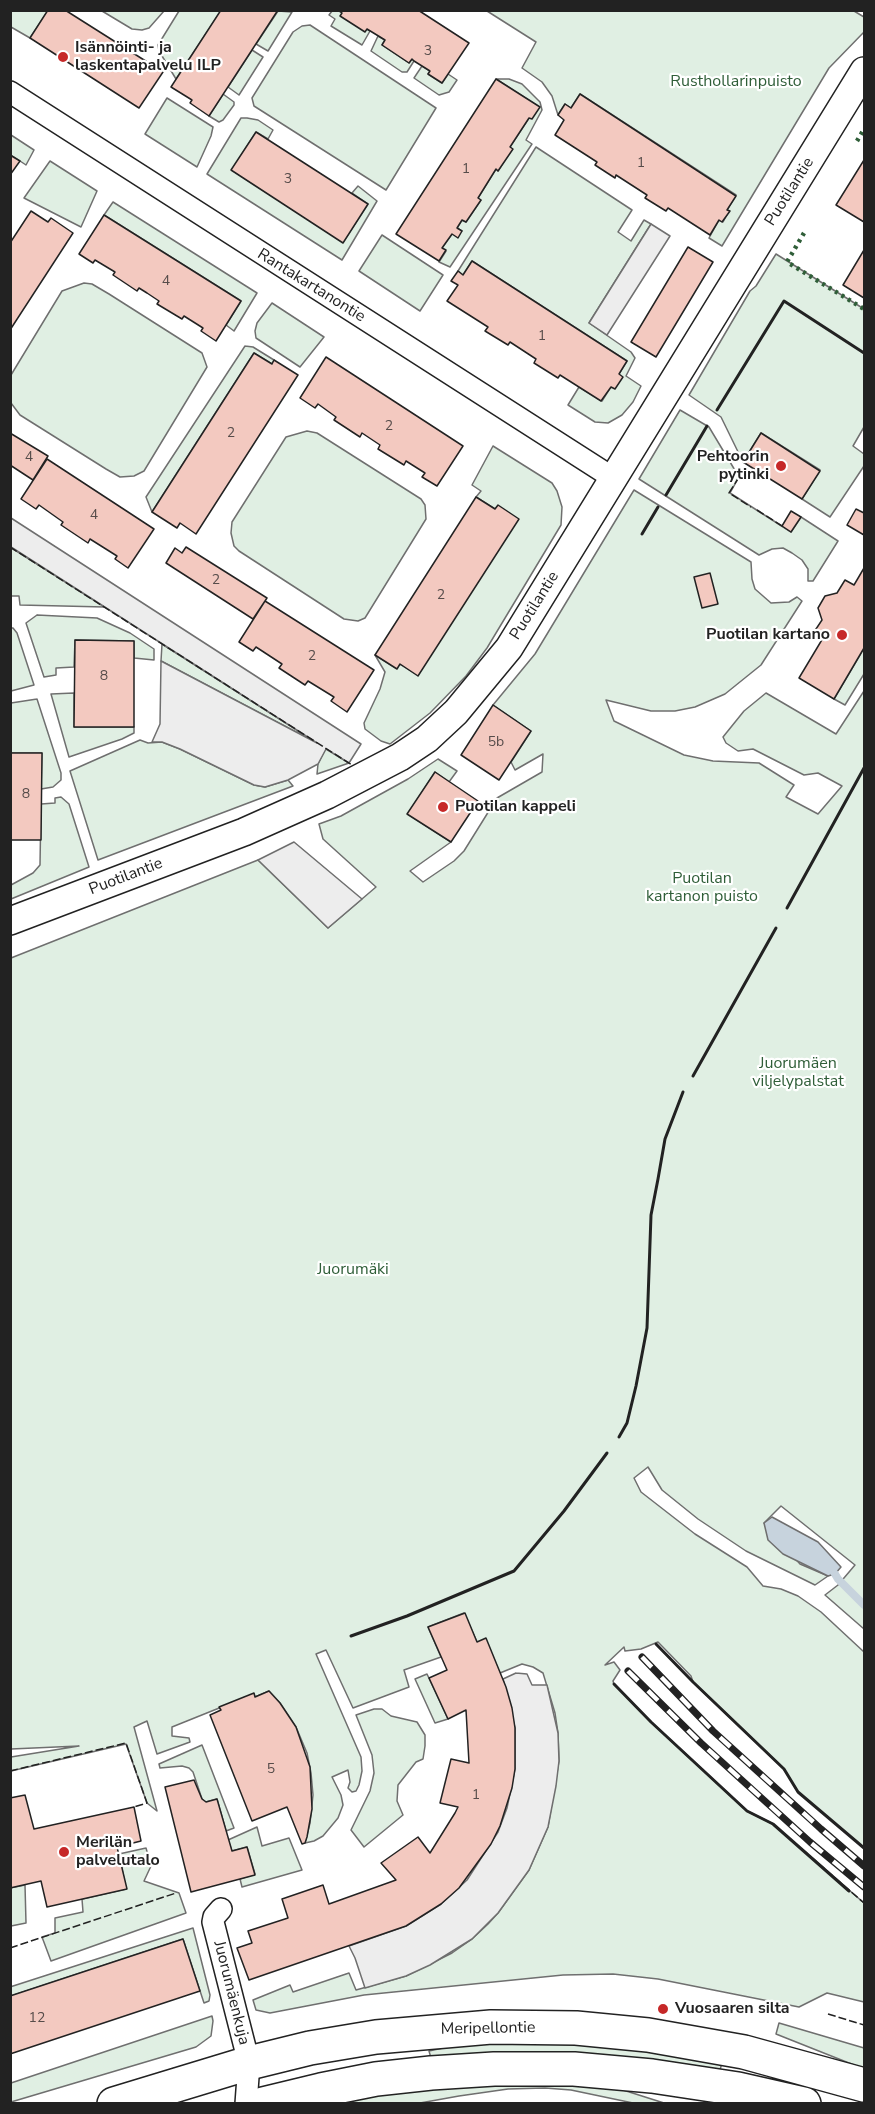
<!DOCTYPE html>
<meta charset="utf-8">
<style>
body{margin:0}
#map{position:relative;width:875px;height:2114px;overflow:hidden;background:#fff;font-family:"Nunito Sans",sans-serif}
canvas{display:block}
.frame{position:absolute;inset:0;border:12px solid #222;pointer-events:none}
</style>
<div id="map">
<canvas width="875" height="2114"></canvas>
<div class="frame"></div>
</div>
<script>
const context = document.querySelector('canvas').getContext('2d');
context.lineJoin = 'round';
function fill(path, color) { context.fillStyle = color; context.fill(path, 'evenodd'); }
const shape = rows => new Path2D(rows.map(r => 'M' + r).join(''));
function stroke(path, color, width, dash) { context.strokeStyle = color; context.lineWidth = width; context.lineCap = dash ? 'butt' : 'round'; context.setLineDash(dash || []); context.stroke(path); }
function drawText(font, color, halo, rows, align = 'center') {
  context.font = font + ' "Nunito Sans",sans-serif'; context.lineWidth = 4.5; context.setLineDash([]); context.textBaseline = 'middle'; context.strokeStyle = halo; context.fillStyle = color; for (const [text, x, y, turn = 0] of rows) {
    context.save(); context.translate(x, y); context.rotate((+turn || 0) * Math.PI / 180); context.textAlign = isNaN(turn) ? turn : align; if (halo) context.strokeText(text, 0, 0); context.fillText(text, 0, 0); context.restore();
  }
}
const green = shape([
 [11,11,48,11,30,38,11,27,11,11],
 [102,11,164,11,149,28,142,30,132,29,102,11],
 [179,11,221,11,176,79,159,51,158,45,179,11],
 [278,11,292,12,268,51,256,44,278,11],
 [332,11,339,11,370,31,362,45,331,26,335,19,329,15,332,11],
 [487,11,854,11,864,17,864,32,829,68,722,246,709,238,719,220,723,222,729,211,727,210,736,195,580,94,571,108,565,104,558,115,552,96,542,82,522,68,536,42,487,11],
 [310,25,436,108,386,190,254,106,252,98,293,32,302,26,310,25],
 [378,36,385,40,382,45,409,63,412,59,414,61,407,72,402,72,371,51,378,36],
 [252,50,263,57,239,95,228,87,252,50],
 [422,66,430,71,428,74,442,83,448,74,457,80,449,92,439,95,414,78,422,66],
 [496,79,509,79,522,84,540,102,542,110,526,140,532,144,450,267,439,262,446,251,442,248,452,234,462,231,457,228,462,220,466,222,481,200,478,198,496,169,498,171,512,149,510,147,529,118,539,107,496,79],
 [223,94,234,102,234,105,223,120,219,122,209,116,223,94],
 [167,98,213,127,211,136,197,167,145,134,167,98],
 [241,118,247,118,258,120,273,130,268,139,256,132,232,170,343,242,368,204,352,193,358,186,377,201,342,260,207,174,241,118],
 [11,135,34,150,26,165,11,155,11,135],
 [536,147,632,210,618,232,631,241,644,220,651,224,589,323,631,352,635,358,626,376,641,386,633,402,622,415,608,423,595,422,568,405,579,387,602,401,627,361,472,261,463,275,458,271,536,147],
 [50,161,97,191,81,227,24,198,50,161],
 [113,202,257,293,234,331,226,325,241,301,104,215,113,202],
 [382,235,443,275,420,311,359,271,382,235],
 [776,254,864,309,864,427,853,446,864,454,864,466,830,517,802,499,820,470,761,433,743,462,721,417,689,395,750,291,756,286,776,254],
 [84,283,92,284,109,294,202,353,207,367,144,471,134,476,120,477,106,469,20,415,11,403,11,375,62,291,84,283],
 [272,303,324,337,300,367,256,338,255,331,257,323,272,303],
 [245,346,253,347,274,360,272,364,254,353,152,512,146,497,245,346],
 [680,410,709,427,739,477,730,493,791,532,801,517,838,541,813,581,808,581,808,569,802,560,792,553,783,548,772,549,759,555,639,479,680,410],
 [307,431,317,433,421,499,425,505,426,519,365,618,358,621,344,619,239,551,234,546,231,533,232,522,286,437,307,431],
 [493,446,552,483,557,491,562,507,561,525,487,648,466,676,430,713,390,744,381,741,365,729,364,723,380,689,385,672,375,655,396,668,400,664,418,675,498,506,495,509,476,497,481,491,472,485,493,446],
 [634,490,751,562,752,579,755,589,771,603,789,602,797,597,802,601,761,665,725,694,695,707,675,711,651,711,606,700,614,721,684,755,713,761,759,763,794,785,786,797,818,814,842,786,818,773,804,775,753,749,738,751,726,743,723,737,744,711,766,693,836,734,864,691,864,1629,825,1595,838,1585,855,1565,781,1506,764,1523,800,1564,828,1576,815,1585,746,1551,698,1519,662,1490,648,1467,634,1478,641,1492,695,1534,747,1567,763,1586,781,1589,798,1596,821,1612,864,1652,864,1848,798,1792,784,1769,693,1682,691,1676,658,1642,641,1649,625,1651,624,1647,605,1665,614,1662,620,1670,613,1681,614,1684,651,1722,747,1811,773,1824,864,1903,864,2002,827,1993,799,2007,658,1979,613,1974,563,1975,364,1995,270,2013,256,2010,253,2000,290,1985,293,1992,349,1973,356,1990,406,1976,452,1953,472,1939,488,1924,498,1913,529,1870,548,1827,559,1761,558,1733,555,1713,543,1673,533,1667,522,1664,500,1673,477,1642,464,1613,428,1627,441,1657,404,1670,409,1687,353,1708,326,1650,316,1654,361,1757,362,1771,359,1785,356,1791,352,1792,348,1788,350,1782,348,1770,332,1777,341,1795,343,1805,338,1818,323,1836,314,1841,305,1843,310,1823,313,1795,311,1773,307,1753,296,1727,280,1703,269,1691,255,1697,254,1694,172,1727,172,1736,189,1738,190,1742,157,1754,147,1721,134,1727,157,1811,147,1803,126,1744,11,1771,11,1757,79,1746,11,1749,11,958,258,860,328,928,376,887,323,839,319,824,341,816,408,779,438,759,457,771,449,782,435,772,408,814,451,842,410,871,423,882,454,861,464,851,497,798,542,772,543,754,515,770,511,762,531,731,493,705,535,654,634,490],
 [10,547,105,607,20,605,19,596,11,596,10,547],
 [37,615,97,618,130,633,154,649,154,660,134,658,134,641,75,640,74,667,56,668,56,675,44,677,26,623,37,615],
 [11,628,13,628,17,633,34,685,11,691,11,628],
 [162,644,349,763,317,774,318,764,326,748,161,661,162,644],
 [864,648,864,674,845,705,834,699,864,648],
 [74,693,74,727,134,727,134,733,122,739,69,757,51,694,74,693],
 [37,699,61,773,61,780,53,787,41,789,42,753,11,753,11,703,37,699],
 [140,740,148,743,162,742,180,749,254,785,265,787,288,780,293,786,98,860,70,771,140,740],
 [61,797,69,804,89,867,11,899,11,885,33,873,40,865,41,804,55,803,55,798,61,797],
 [427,1674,448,1719,435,1723,415,1679,427,1674],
 [374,1709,382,1709,391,1716,417,1722,425,1735,425,1746,423,1759,416,1762,398,1785,397,1801,403,1815,364,1847,351,1830,370,1791,374,1773,372,1755,356,1715,374,1709],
 [202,1745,234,1828,226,1831,217,1799,206,1802,202,1799,193,1772,189,1768,182,1766,160,1768,159,1764,202,1745],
 [257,1827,262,1846,289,1838,302,1870,242,1887,240,1879,255,1874,247,1847,232,1851,228,1840,257,1827],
 [146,1848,151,1866,144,1881,179,1893,186,1913,51,1961,42,1937,55,1933,55,1918,83,1912,82,1899,126,1889,119,1854,146,1848],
 [25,1885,26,1923,11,1926,10,1888,25,1885],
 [193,1928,210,1995,209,2001,204,2003,183,1939,11,1996,10,1987,193,1928],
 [212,2016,213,2021,211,2036,196,2047,11,2102,11,2083,212,2016],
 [779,2023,864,2048,864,2069,776,2034,779,2023],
 [535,2039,723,2059,720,2070,431,2058,429,2051,480,2040,535,2039],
 [534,2080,623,2090,664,2103,633,2103,571,2090,545,2088,508,2089,459,2096,420,2103,336,2104,371,2094,534,2080]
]);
fill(green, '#e0efe3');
stroke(green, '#6f6f6f', 1.5);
const parking = shape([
 [651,224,670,236,607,335,589,323,651,224],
 [11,518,361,744,349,763,326,749,318,764,288,780,265,787,254,785,180,749,162,742,152,742,160,724,161,661,317,743,11,547,11,518],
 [294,842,362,899,328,928,258,860,294,842],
 [516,1673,527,1674,532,1685,547,1685,558,1733,559,1761,556,1786,548,1827,529,1870,498,1913,472,1939,430,1965,406,1976,365,1988,355,1958,349,1946,406,1926,441,1904,467,1880,498,1832,507,1808,515,1769,515,1728,503,1679,516,1673]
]);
fill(parking, '#ededed');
stroke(parking, '#6f6f6f', 1.5);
const water = shape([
 [772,1517,818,1542,841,1567,835,1574,828,1576,783,1554,768,1540,764,1523,772,1517]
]);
fill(water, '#c7d3dd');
stroke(water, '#6f6f6f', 1.5);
stroke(shape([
 [835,1574,838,1579,864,1605]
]), '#c7d3dd', 8);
const building = shape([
 [48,10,65,10,163,72,139,108,30,38,48,10],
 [221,10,278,10,209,116,190,103,192,100,171,87,221,10],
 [339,10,418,10,469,43,442,83,428,74,430,71,414,61,412,59,409,63,382,45,385,40,367,29,365,32,340,16,342,13,339,10],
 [496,79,540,107,532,119,529,118,510,147,513,149,498,171,496,169,478,198,481,200,466,222,462,220,457,228,462,231,458,238,452,234,442,248,446,250,439,261,396,234,496,79],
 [580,94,736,196,727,210,730,211,722,222,719,220,710,235,668,208,666,211,645,198,647,195,616,175,615,178,595,165,597,162,555,135,564,120,558,115,565,104,571,108,580,94],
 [256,132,368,204,343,243,231,170,256,132],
 [10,155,20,161,10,175,10,155],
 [864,160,864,222,836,205,864,160],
 [31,211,48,222,51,218,73,233,10,330,10,243,31,211],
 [104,215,241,301,216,341,201,331,203,328,184,316,182,319,157,304,159,301,147,293,139,288,137,291,113,275,115,272,95,260,93,263,79,254,104,215],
 [688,247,713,262,656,357,631,342,688,247],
 [864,250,864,298,843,285,864,250],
 [472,261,627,361,619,374,623,377,615,389,611,387,601,401,560,375,558,378,534,363,536,359,510,342,508,345,485,331,488,327,447,301,458,285,451,281,458,271,463,275,472,261],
 [254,353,272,364,274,360,298,375,196,534,180,523,177,528,152,512,254,353],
 [326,357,463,446,437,486,422,477,425,473,406,461,404,465,378,449,380,445,362,433,360,437,334,420,336,417,318,404,315,408,300,398,326,357],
 [10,433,48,456,33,480,10,465,10,433],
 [761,433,820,471,802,499,743,462,761,433],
 [47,459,154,529,128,568,115,559,117,556,90,539,88,543,61,525,63,522,39,505,36,509,21,499,47,459],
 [476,497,495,509,498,505,519,519,418,676,400,664,397,669,375,655,476,497],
 [856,509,864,513,864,535,847,525,856,509],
 [791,511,801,517,791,532,782,526,791,511],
 [186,547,267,598,253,619,166,563,175,548,182,553,186,547],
 [864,568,864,648,834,699,799,678,823,638,814,632,822,620,818,608,825,596,837,593,845,580,854,585,864,568],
 [710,573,718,604,702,608,694,577,710,573],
 [265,601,374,670,347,712,331,701,334,697,308,681,305,685,279,668,282,664,256,647,253,651,239,642,265,601],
 [75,640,134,641,134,727,74,727,75,640],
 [493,705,531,731,499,780,461,755,493,705],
 [10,753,42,753,41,840,10,840,10,753],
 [435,772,478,801,451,842,407,814,435,772],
 [465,1613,477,1642,486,1638,506,1687,512,1708,515,1728,515,1769,512,1788,500,1826,491,1844,459,1888,441,1904,406,1926,249,1980,237,1948,252,1943,248,1931,288,1918,282,1899,323,1885,329,1904,396,1880,381,1863,418,1837,430,1853,455,1813,458,1807,440,1803,451,1759,469,1763,466,1710,448,1719,429,1678,447,1670,428,1627,465,1613],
 [269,1691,280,1703,296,1727,310,1767,312,1809,307,1837,305,1843,302,1844,287,1807,252,1821,210,1715,221,1710,219,1707,254,1693,255,1697,269,1691],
 [194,1780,202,1799,206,1802,217,1799,232,1851,247,1847,255,1875,191,1892,165,1787,194,1780],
 [25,1795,34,1829,134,1807,141,1841,117,1847,127,1889,47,1907,41,1881,10,1888,10,1798,25,1795],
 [183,1939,200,1991,10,2054,10,1996,183,1939]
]);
fill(building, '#f3c9c0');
stroke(building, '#222', 1.5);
const minor = shape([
 [10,92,613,478],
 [221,1909,214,1917,213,1922,249,2063,246,2104]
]);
const tertiary = shape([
 [10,921,244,832,327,795,400,757,427,739,456,712,509,648,864,71]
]);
const primary = shape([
 [114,2104,249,2063,310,2048,376,2037,491,2027,576,2028,648,2035,744,2052,864,2085],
 [263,2104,321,2090,376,2079,431,2073,494,2069,574,2069,652,2076,738,2089,804,2104]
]);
stroke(minor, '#222', 24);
stroke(tertiary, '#222', 30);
stroke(primary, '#222', 36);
stroke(minor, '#fff', 21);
stroke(tertiary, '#fff', 27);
stroke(primary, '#fff', 33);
const rail = shape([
 [642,1657,713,1731,821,1829,864,1866],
 [628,1671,701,1743,810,1842,864,1887]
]);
stroke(rail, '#222', 7);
stroke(rail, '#fff', 4.5, [14]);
stroke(shape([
 [857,141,864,129],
 [804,233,787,262,864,309]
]), '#2f5e38', 4.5, [3, 4.5]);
stroke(shape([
 [739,477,729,493,751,507],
 [757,510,782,526],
 [10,547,352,765],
 [693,1682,784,1769,798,1792,864,1848],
 [651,1722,747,1811,773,1824,864,1903],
 [10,1771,126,1743,147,1803,134,1807],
 [10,1948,176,1893],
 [828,2014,864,2025]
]), '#222', 1.5, [8, 3]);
stroke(shape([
 [717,410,784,301,864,353],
 [666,495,707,426],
 [642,534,658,507],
 [787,908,864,768],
 [693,1076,776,928],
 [619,1437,627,1423,636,1386,647,1328,651,1215,658,1179,665,1139,683,1092],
 [351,1636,407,1616,514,1571,564,1511,607,1453],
 [656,1644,693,1682,784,1769,798,1792,864,1848],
 [614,1684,651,1722,747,1811,773,1824,849,1891]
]), '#222', 3);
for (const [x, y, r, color] of [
 [63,57,6,"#c62828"],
 [781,466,6,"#c62828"],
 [842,635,6,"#c62828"],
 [443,807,6,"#c62828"],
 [64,1852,6,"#c62828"],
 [663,2009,6,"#c62828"]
]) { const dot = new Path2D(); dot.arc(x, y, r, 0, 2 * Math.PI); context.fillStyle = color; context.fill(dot); stroke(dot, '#fff', 2); }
drawText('14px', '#564c4a', null, [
 ["3",428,52],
 ["1",641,164],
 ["1",466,170],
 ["3",288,180],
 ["4",166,282],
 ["1",542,337],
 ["2",389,427],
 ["2",231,434],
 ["4",29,458],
 ["4",94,516],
 ["2",216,581],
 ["2",441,596],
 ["2",312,657],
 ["8",104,677],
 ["5b",496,743],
 ["8",26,795],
 ["5",271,1770],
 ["1",476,1796],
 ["12",37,2019]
]);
drawText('bold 16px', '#222', '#fff', [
 ["Isännöinti- ja",75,48],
 ["laskentapalvelu ILP",75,66],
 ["Pehtoorin",769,457,"right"],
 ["pytinki",769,475,"right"],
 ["Puotilan kartano",830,635,"right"],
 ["Puotilan kappeli",455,807],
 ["Merilän",76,1843],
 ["palvelutalo",76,1861],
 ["Vuosaaren silta",675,2009]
], 'left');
drawText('16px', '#2f5e38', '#fff', [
 ["Rusthollarinpuisto",736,82],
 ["Puotilan",702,879],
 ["kartanon puisto",702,897],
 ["Juorumäen",798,1064],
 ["viljelypalstat",798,1082],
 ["Juorumäki",353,1270]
]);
drawText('16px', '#222', '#fff', [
 ["Puotilantie",790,192,-58],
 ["Rantakartanontie",311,286,32],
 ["Puotilantie",535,606,-58],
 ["Puotilantie",126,877,-21],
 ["Juorumäenkuja",231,1993,76],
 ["Meripellontie",488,2029,-1]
]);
</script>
